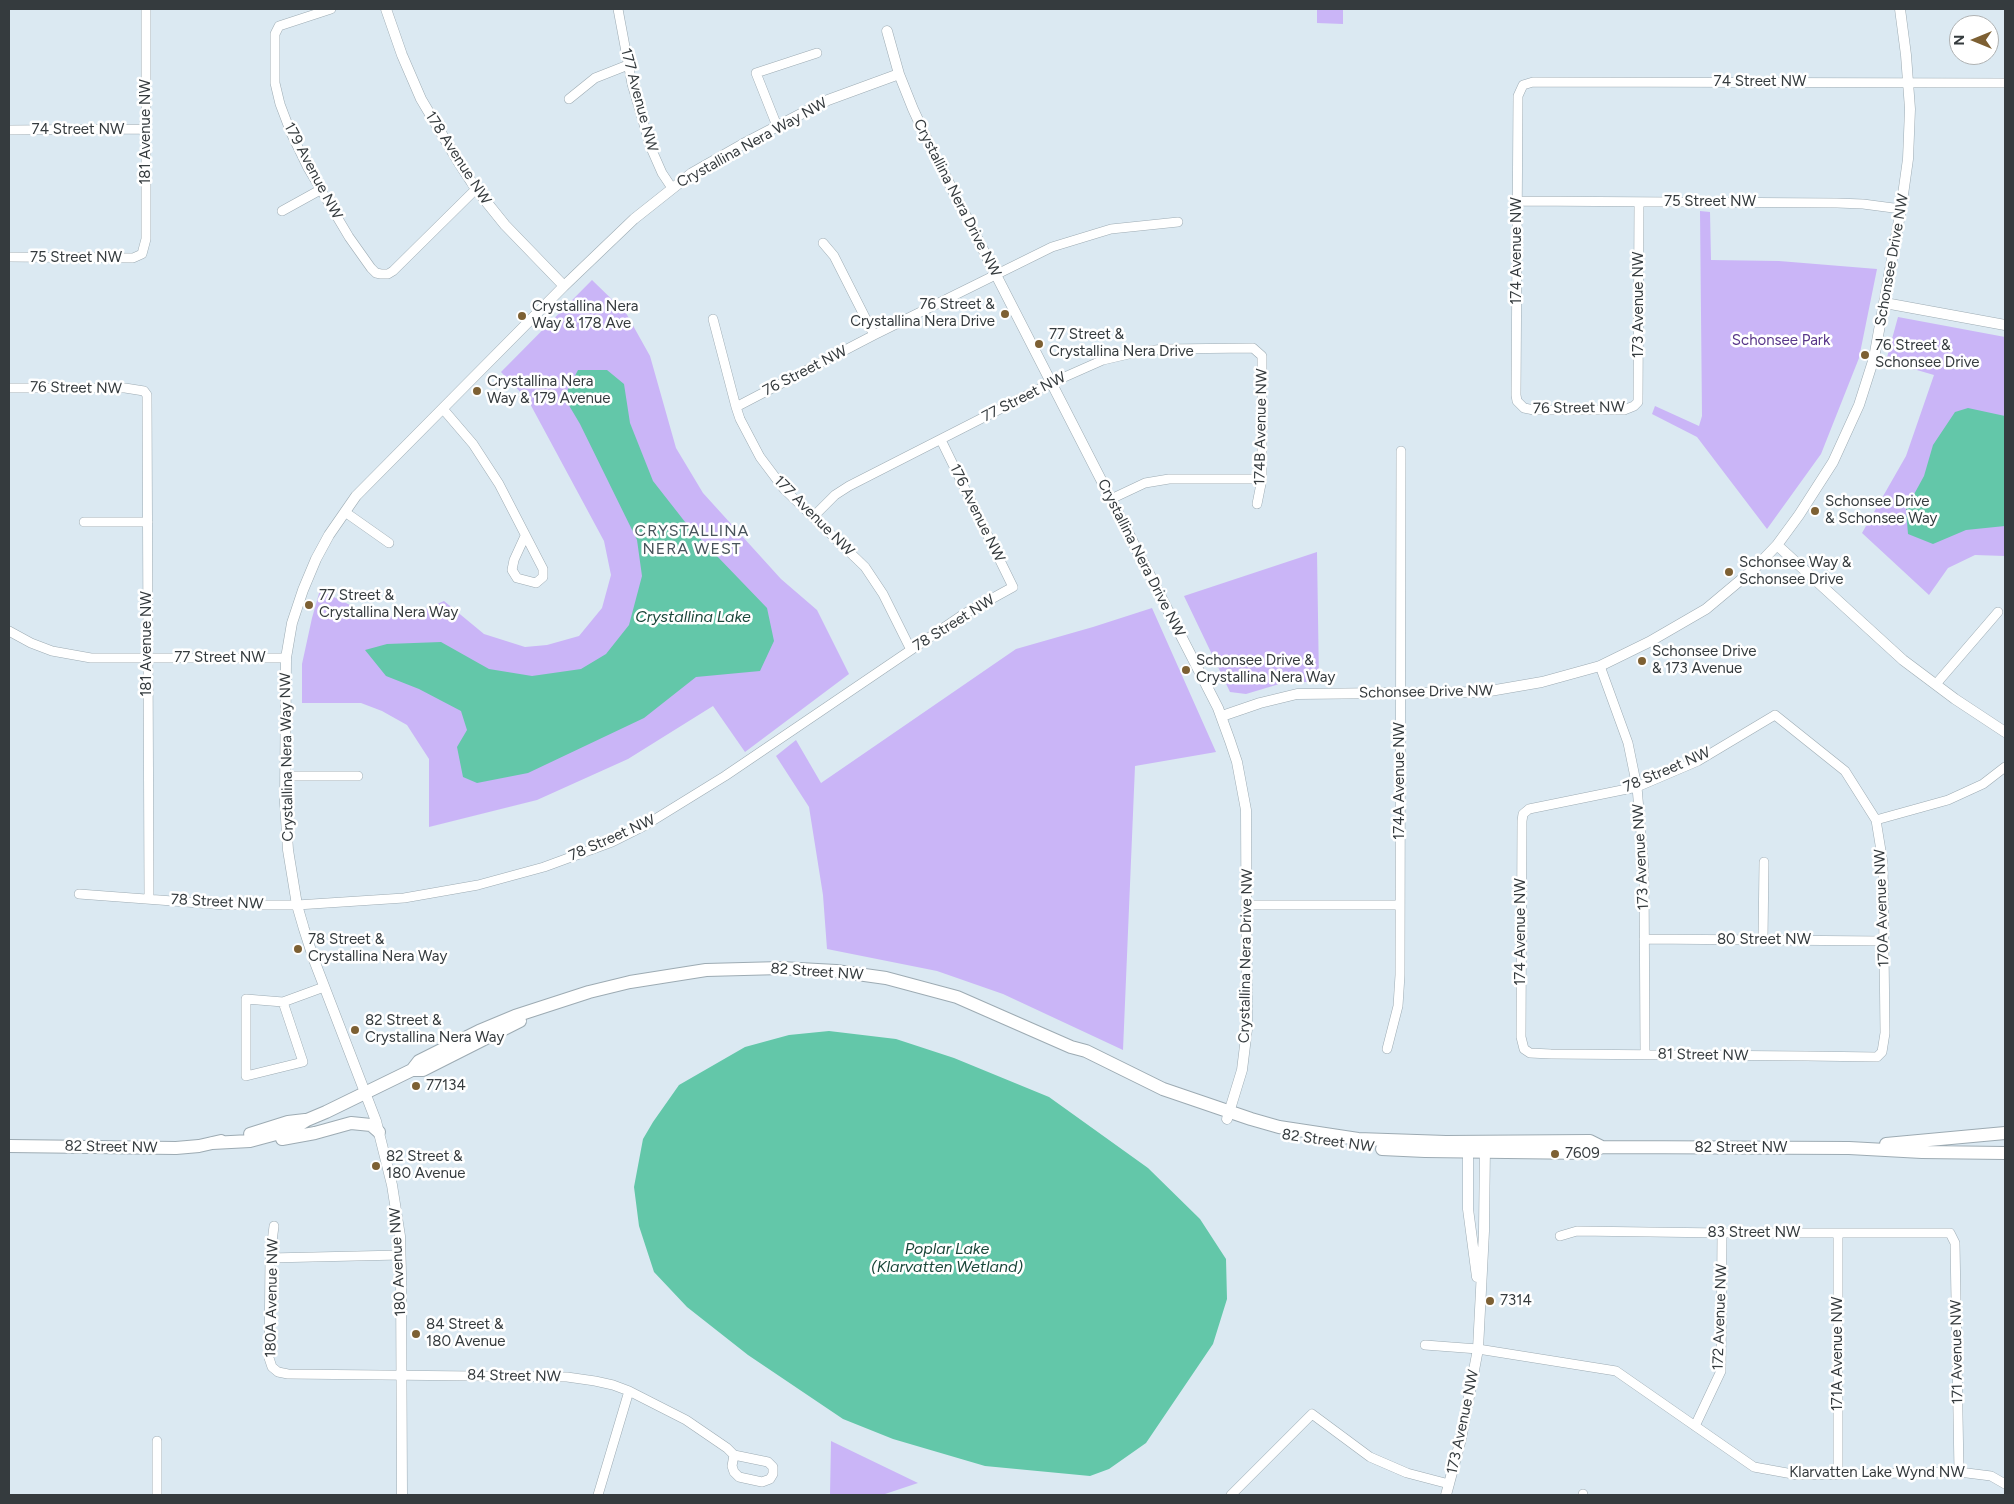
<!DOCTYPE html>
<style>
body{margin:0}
#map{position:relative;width:2014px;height:1504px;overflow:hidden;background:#dbe9f2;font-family:Figtree,sans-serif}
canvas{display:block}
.frame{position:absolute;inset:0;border:10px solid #353b3e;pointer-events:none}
.north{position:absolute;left:1949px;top:15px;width:50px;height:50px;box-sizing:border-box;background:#fff;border:1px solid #aeb1b2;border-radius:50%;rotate:270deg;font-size:14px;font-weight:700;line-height:20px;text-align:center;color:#353b3e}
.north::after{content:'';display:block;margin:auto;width:18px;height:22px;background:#7d6033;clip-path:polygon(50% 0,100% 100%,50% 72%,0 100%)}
</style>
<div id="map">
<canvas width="2014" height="1504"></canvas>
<div class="frame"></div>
<div class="north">N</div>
</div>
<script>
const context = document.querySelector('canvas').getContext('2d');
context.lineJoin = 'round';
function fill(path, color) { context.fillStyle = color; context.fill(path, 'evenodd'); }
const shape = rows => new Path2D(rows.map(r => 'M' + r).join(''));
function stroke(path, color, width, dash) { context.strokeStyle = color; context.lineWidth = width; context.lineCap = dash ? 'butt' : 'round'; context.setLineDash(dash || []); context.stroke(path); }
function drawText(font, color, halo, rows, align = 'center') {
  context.font = font + ' Figtree,sans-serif'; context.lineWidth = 5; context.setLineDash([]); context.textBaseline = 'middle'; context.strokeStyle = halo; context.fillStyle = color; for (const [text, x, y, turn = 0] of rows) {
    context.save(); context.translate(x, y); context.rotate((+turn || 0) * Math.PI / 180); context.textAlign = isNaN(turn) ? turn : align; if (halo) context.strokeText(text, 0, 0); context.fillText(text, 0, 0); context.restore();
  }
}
fill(shape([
 [1317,9,1343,9,1343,24,1317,23],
 [1700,211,1710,212,1711,260,1779,261,1877,269,1859,358,1821,454,1767,529,1697,437,1652,414,1655,406,1699,426,1702,416],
 [592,280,626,313,650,356,676,448,703,493,781,579,817,610,849,674,745,752,713,706,628,759,537,800,429,827,429,759,407,725,382,711,361,703,302,703,302,664,312,618,320,590,370,615,408,617,444,601,484,634,525,647,547,645,579,636,602,608,611,575,604,541,528,400,501,372],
 [1898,317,2005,337,2005,556,1975,555,1948,568,1929,595,1862,533,1906,456,1934,375,1886,361],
 [1317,552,1319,682,1286,682,1246,694,1230,692,1184,596],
 [1152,608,1216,752,1135,766,1123,1050,1003,994,937,971,827,949,823,895,809,807,776,756,796,740,821,783,1016,649,1093,627],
 [831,1441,918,1483,882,1495,830,1495]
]), '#cab5f7');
fill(shape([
 [578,370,607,370,624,384,630,423,653,481,689,527,767,608,774,641,760,671,696,677,644,718,528,773,477,783,463,777,457,747,467,730,461,711,419,689,386,676,365,650,387,644,441,642,489,669,532,676,581,669,606,654,629,625,642,576,637,540,580,424,564,397],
 [1968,408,2005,416,2005,526,1966,530,1933,544,1908,534,1906,509,1924,476,1933,445,1955,412],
 [829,1031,896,1039,954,1058,1049,1097,1148,1168,1200,1219,1226,1259,1227,1299,1213,1344,1146,1443,1109,1469,1090,1476,985,1466,893,1439,843,1419,748,1355,687,1307,654,1272,639,1226,634,1187,643,1139,653,1122,679,1085,745,1047,789,1035]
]), '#63c7a9');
const minor = shape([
 [331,9,279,26,275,34,275,83,280,104,291,133,308,168,349,237,371,268,376,273,381,274,388,274,393,271,476,189],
 [618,9,632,84,651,148,662,173,672,188],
 [569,99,595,78,628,65],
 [777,126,756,73,817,53],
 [9,130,146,129],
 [1517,201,1837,203,1863,204,1901,209],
 [1639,202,1638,402,1634,406,1624,410,1534,410,1524,408,1517,401,1516,395,1518,96,1523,85,1533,82,2005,83],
 [282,211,320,190],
 [823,243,834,256,874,335],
 [9,257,133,258,142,254,146,239,146,9],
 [713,319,736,407,740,419,760,457,784,489,865,567,883,594,911,650],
 [9,388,125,388,144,391,147,395,149,898],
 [736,407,874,335,1052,247,1111,229,1178,222],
 [443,409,473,444,499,484,543,569,543,577,536,583,517,578,512,570,514,560,525,536],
 [1111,499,1145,483,1169,479,1262,479],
 [345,512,389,543],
 [814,516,835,495,849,486,1051,383,1103,360,1133,353,1163,349,1253,348,1262,356,1262,479,1257,504],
 [84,522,148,522],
 [9,631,31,643,52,651,91,658,286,658],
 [1600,666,1628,743,1637,787,1644,869,1645,1054],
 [1936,684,1998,612],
 [1775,715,1845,771,1876,820,1883,863,1885,1033,1882,1052,1877,1057,1807,1056,1551,1054,1530,1053,1524,1049,1521,1037,1522,821,1523,814,1529,809,1637,787,1698,761,1775,715],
 [285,776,358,776],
 [1876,820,1948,800,1983,784,2005,767],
 [79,894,226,905,297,905,404,898,478,885,544,867,612,842,644,826,725,776,964,614,1013,587,941,440],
 [1247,905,1400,905],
 [1644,939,1883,941],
 [1763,939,1764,862],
 [283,1002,246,999,246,1076,303,1062,283,1002,324,987],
 [1387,1049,1398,1006,1400,975,1401,451],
 [274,1226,270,1258,269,1358,272,1367,278,1372,288,1374,567,1377,595,1381,613,1385,629,1391,686,1420,727,1448,734,1455,732,1466,734,1472,739,1477,762,1482,770,1479,773,1474,773,1467,768,1462,734,1455],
 [1560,1236,1577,1231,1722,1233,1950,1233,1955,1243,1959,1472],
 [270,1258,400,1255],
 [1425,1345,1478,1349,1616,1371,1754,1467,1798,1475,1959,1472,1991,1476,2005,1484],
 [1695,1426,1721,1371,1722,1233],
 [1838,1475,1838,1233],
 [1583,1494,1583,1495],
 [157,1495,157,1441],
 [598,1495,629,1391],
 [1231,1495,1312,1414,1370,1457,1407,1473,1449,1484]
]);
const tertiary = shape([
 [386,9,402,55,421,99,459,163,476,189,505,225,564,286],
 [887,31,899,74,913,109,931,148,1218,708,1230,741,1237,762,1246,810,1247,1029,1242,1070,1227,1119],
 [1885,303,2005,325],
 [1777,545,1903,660,1955,699,2005,732],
 [1222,716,1260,703,1297,694,1484,692,1542,682,1600,666,1649,642,1706,609,1755,568,1777,545,1799,515,1833,462,1859,405,1874,358,1901,209,1908,159,1910,109,1906,55,1900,9],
 [1468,1145,1468,1209,1477,1277],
 [402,1495,401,1274,400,1236,392,1185,376,1121,314,960,304,929,297,905,288,850,285,803,286,658,292,623,303,590,316,559,329,535,356,496,564,286,634,219,692,173,743,144,828,100,899,74],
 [1446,1495,1461,1439,1478,1349,1484,1231,1485,1145]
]);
const secondary = shape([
 [412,1070,423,1070,520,1021],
 [250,1134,288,1122,305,1120],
 [282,1139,315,1133,351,1123,371,1125,379,1132],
 [212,1143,250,1141,291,1130,307,1120,326,1112,412,1070,419,1061,479,1031,515,1016,589,992,630,982,706,970,781,968,836,971,886,978,957,997,1071,1047,1086,1051,1163,1089,1251,1119,1279,1127,1358,1139,1446,1142,1590,1141,1602,1147],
 [1886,1144,2005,1133],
 [9,1146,176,1148,199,1146,221,1141],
 [1382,1149,1425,1151,1589,1153,1602,1147,1849,1148,1922,1152,2005,1153]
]);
stroke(minor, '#9dabb3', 10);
stroke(tertiary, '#9dabb3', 11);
stroke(secondary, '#9dabb3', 14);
stroke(minor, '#fff', 9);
stroke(tertiary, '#fff', 10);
stroke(secondary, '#fff', 12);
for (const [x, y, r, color] of [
 [1005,314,5,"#7d6033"],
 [522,316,5,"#7d6033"],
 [1039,344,5,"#7d6033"],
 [1865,355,5,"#7d6033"],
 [477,391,5,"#7d6033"],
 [1815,511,5,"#7d6033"],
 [1729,572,5,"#7d6033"],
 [309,605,5,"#7d6033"],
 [1642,661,5,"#7d6033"],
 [1186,670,5,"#7d6033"],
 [298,949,5,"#7d6033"],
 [355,1030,5,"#7d6033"],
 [416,1086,5,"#7d6033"],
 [1555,1154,5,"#7d6033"],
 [376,1166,5,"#7d6033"],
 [1490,1301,5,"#7d6033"],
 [416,1334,5,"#7d6033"]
]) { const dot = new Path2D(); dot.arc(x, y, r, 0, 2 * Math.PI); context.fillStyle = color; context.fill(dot); stroke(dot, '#fff', 2); }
drawText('15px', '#353b3e', '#fff', [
 ["74 Street NW",1760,82],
 ["177 Avenue NW",639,100,75],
 ["74 Street NW",78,130],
 ["181 Avenue NW",146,132,-90],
 ["Crystallina Nera Way NW",752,143,-29],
 ["178 Avenue NW",458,158,57],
 ["179 Avenue NW",313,171,62],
 ["Crystallina Nera Drive NW",957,198,63],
 ["75 Street NW",1710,202],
 ["174 Avenue NW",1517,251,-90],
 ["75 Street NW",76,258],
 ["Schonsee Drive NW",1892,260,-80],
 ["173 Avenue NW",1639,305,-90],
 ["76 Street NW",805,371,-27],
 ["76 Street NW",76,388,1],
 ["77 Street NW",1024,397,-27],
 ["76 Street NW",1579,408,-1],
 ["174B Avenue NW",1261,427,-89],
 ["176 Avenue NW",977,513,64],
 ["177 Avenue NW",814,516,45],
 ["Crystallina Nera Drive NW",1141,558,63],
 ["78 Street NW",954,623,-32],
 ["181 Avenue NW",147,644,-90],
 ["77 Street NW",220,658],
 ["Schonsee Drive NW",1426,692,-1],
 ["Crystallina Nera Way NW",287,757,-91],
 ["78 Street NW",1667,770,-23],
 ["174A Avenue NW",1400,781,-90],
 ["78 Street NW",612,838,-24],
 ["173 Avenue NW",1641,857,-93],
 ["78 Street NW",217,902,3],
 ["170A Avenue NW",1882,908,-92],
 ["174 Avenue NW",1521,932,-90],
 ["80 Street NW",1764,940],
 ["Crystallina Nera Drive NW",1246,956,-89],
 ["82 Street NW",817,972,4],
 ["81 Street NW",1703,1055,1],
 ["82 Street NW",1328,1141,8],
 ["82 Street NW",111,1147,1],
 ["82 Street NW",1741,1148],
 ["83 Street NW",1754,1233],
 ["180 Avenue NW",398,1262,-93],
 ["180A Avenue NW",272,1298,-89],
 ["172 Avenue NW",1720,1317,-88],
 ["171 Avenue NW",1957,1352,-91],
 ["171A Avenue NW",1838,1354,-90],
 ["84 Street NW",514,1376,1],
 ["173 Avenue NW",1463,1422,-78],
 ["Klarvatten Lake Wynd NW",1877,1473]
]);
drawText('15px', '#353b3e', '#fff', [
 ["76 Street &",995,305,"right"],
 ["Crystallina Nera Drive",995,322,"right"],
 ["Crystallina Nera",532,307],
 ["Way & 178 Ave",532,324],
 ["77 Street &",1049,335],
 ["Crystallina Nera Drive",1049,352],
 ["76 Street &",1875,346],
 ["Schonsee Drive",1875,363],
 ["Crystallina Nera",487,382],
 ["Way & 179 Avenue",487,399],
 ["Schonsee Drive",1825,502],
 ["& Schonsee Way",1825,519],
 ["Schonsee Way &",1739,563],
 ["Schonsee Drive",1739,580],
 ["77 Street &",319,596],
 ["Crystallina Nera Way",319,613],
 ["Schonsee Drive",1652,652],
 ["& 173 Avenue",1652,669],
 ["Schonsee Drive &",1196,661],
 ["Crystallina Nera Way",1196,678],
 ["78 Street &",308,940],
 ["Crystallina Nera Way",308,957],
 ["82 Street &",365,1021],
 ["Crystallina Nera Way",365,1038],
 ["77134",426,1086],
 ["7609",1565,1154],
 ["82 Street &",386,1157],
 ["180 Avenue",386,1174],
 ["7314",1500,1301],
 ["84 Street &",426,1325],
 ["180 Avenue",426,1342]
], 'left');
drawText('15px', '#583689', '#fff', [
 ["Schonsee Park",1781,341]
]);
context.letterSpacing = '1px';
drawText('16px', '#48545b', '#fff', [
 ["CRYSTALLINA",692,531],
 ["NERA WEST",692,549]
]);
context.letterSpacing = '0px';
drawText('italic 16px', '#1a4639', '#fff', [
 ["Crystallina Lake",693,617],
 ["Poplar Lake",947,1249],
 ["(Klarvatten Wetland)",947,1267]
]);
</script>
